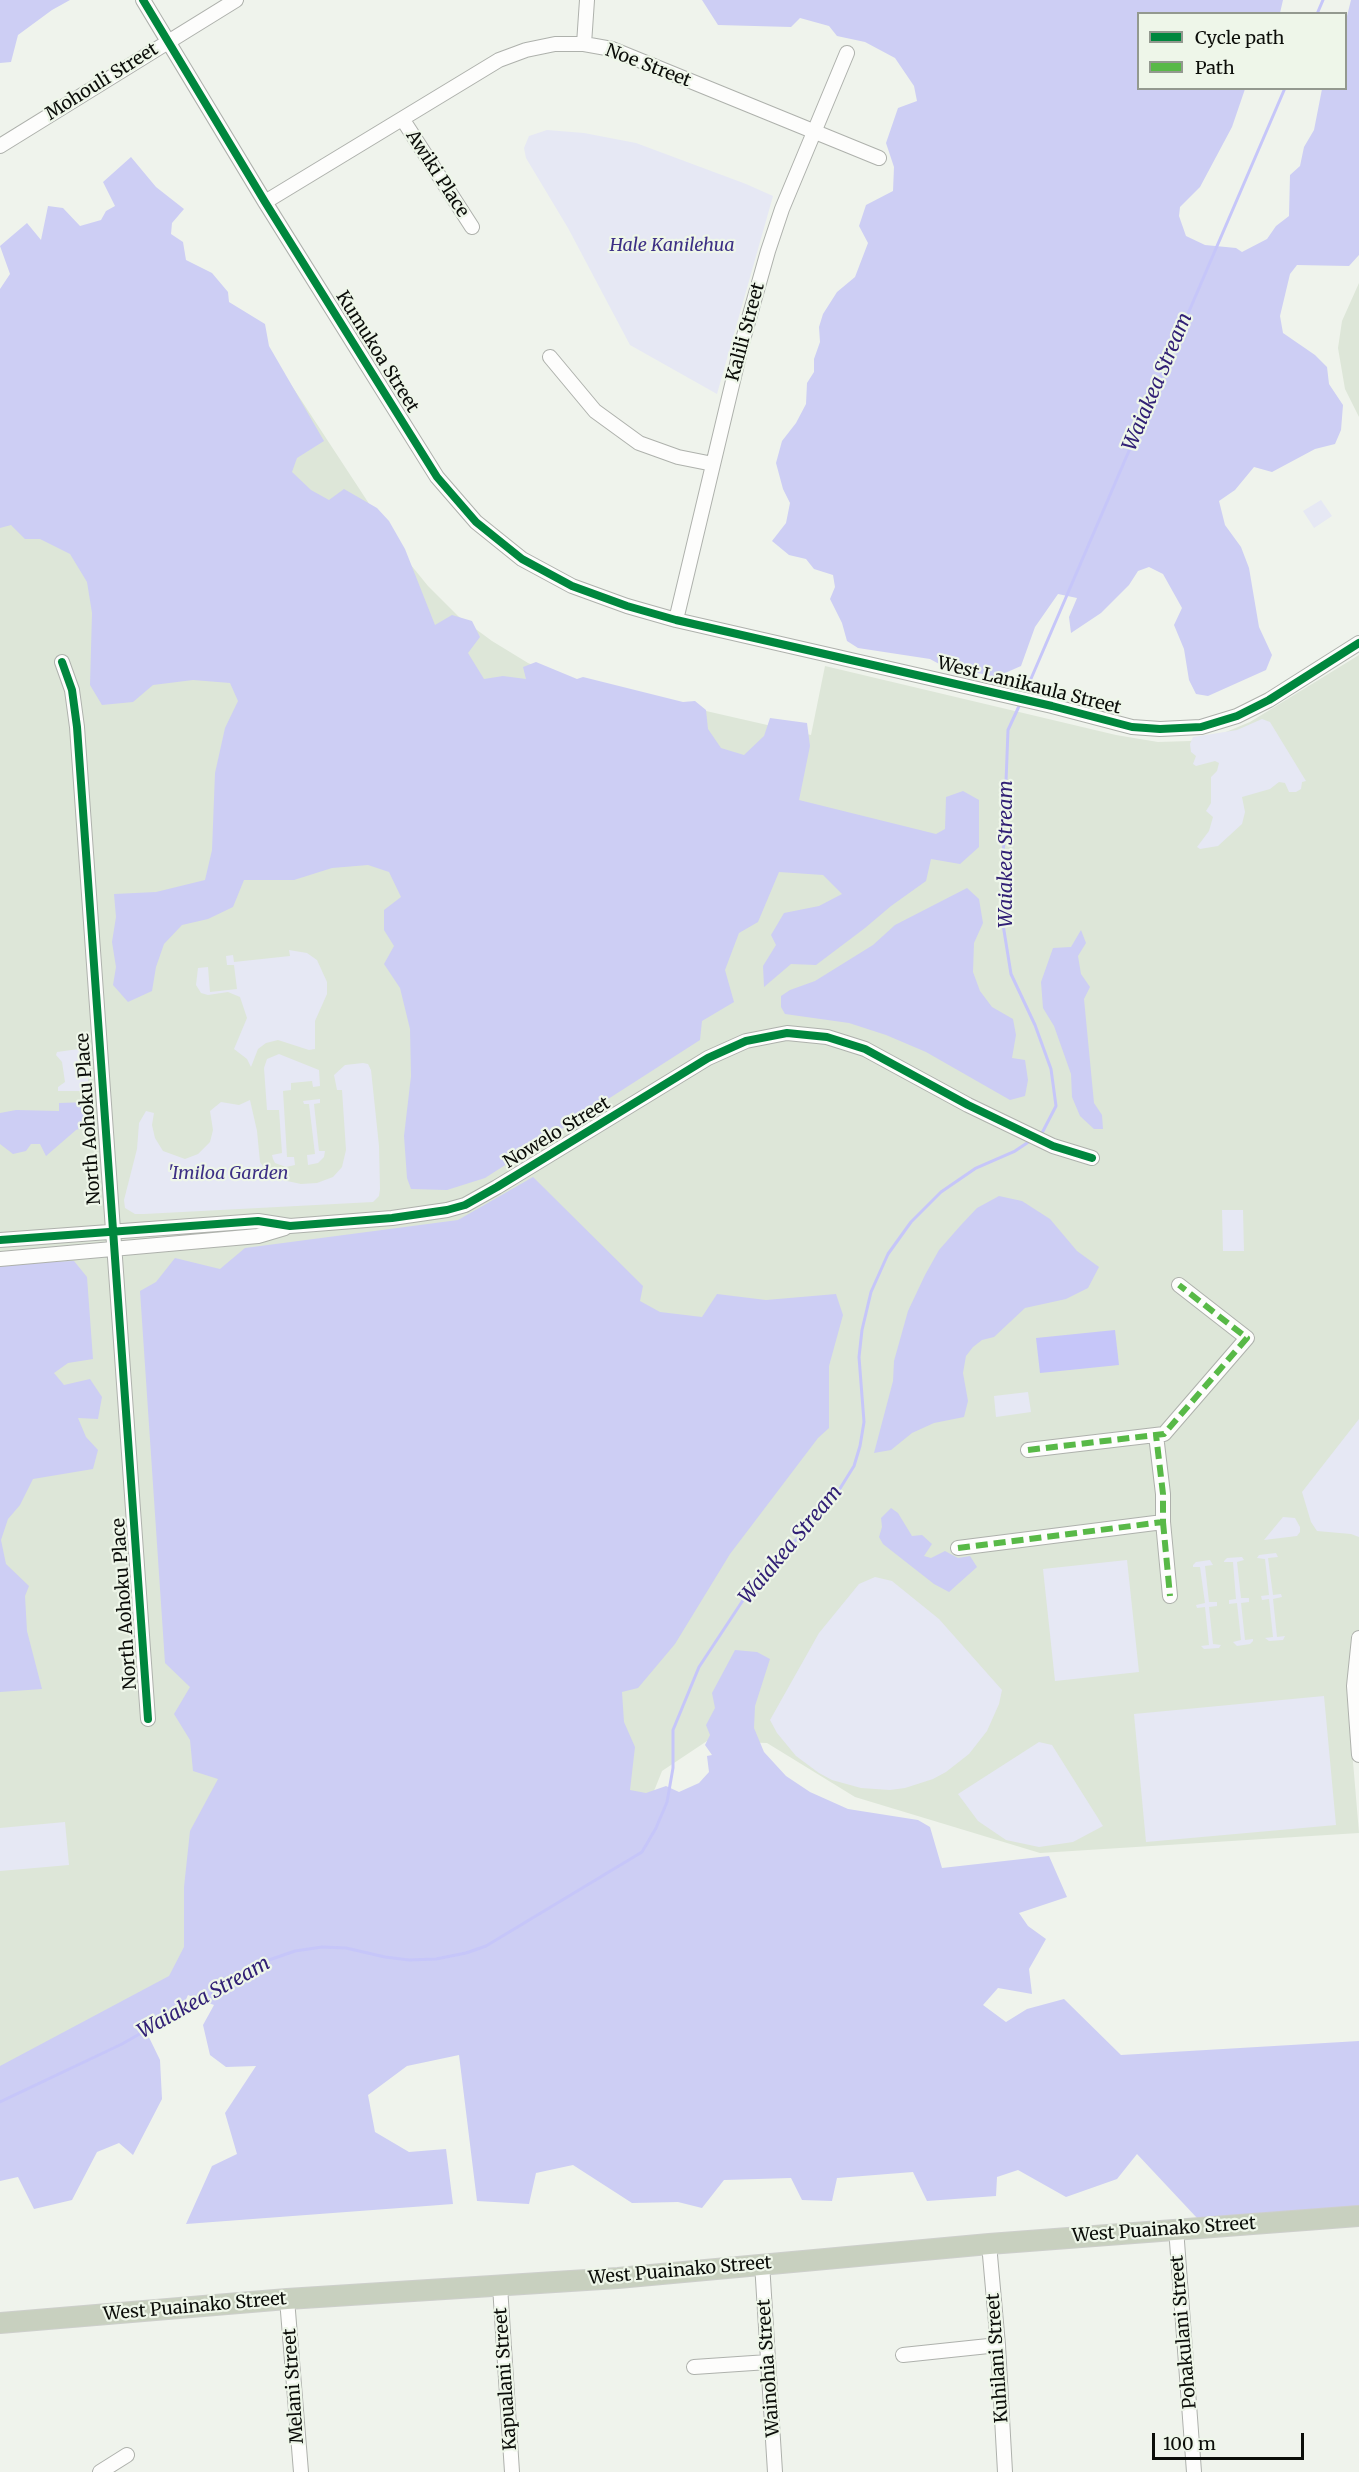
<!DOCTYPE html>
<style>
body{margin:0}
#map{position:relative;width:1359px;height:2472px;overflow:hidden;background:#eff3ec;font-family:Merriweather,serif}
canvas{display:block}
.legend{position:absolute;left:1137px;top:12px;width:210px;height:78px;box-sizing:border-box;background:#eef6e9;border:2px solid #93998f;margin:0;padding:8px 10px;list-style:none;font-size:18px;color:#0b0d09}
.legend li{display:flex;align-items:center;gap:12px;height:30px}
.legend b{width:30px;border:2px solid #93998f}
.scale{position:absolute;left:1152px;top:2433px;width:152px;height:27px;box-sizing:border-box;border:3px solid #0b0d09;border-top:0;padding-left:8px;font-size:18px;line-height:21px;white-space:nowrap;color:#0b0d09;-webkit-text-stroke:4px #eef6e9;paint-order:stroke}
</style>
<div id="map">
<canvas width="1359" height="2472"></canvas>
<ul class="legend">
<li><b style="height:8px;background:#00873e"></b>Cycle path</li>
<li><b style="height:8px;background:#58b947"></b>Path</li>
</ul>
<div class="scale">100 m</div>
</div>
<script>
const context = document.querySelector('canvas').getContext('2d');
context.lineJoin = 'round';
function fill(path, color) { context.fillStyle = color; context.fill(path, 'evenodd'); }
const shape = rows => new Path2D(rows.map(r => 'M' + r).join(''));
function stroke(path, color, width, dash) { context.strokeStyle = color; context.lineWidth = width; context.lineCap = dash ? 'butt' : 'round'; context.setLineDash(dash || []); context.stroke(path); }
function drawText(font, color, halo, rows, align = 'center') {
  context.font = font + ' Merriweather,serif'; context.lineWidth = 4.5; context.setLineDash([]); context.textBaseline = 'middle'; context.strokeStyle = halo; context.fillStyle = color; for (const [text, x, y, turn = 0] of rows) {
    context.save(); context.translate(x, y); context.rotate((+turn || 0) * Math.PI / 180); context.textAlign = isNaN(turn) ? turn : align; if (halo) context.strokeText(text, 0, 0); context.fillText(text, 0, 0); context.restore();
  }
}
fill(shape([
 [1359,283,1359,417,1345,389,1338,348,1342,321],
 [269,351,402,554,428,586,458,616,492,641,528,663,566,679,811,735,825,666,1116,735,1158,742,1190,741,1221,734,1250,722,1359,655,1359,1688,1347,1690,1359,1833,1040,1853,855,1797,767,1743,707,1741,662,1771,642,1821,321,1931,0,2085,0,489]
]), '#dde6d8');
fill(shape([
 [547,130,584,133,636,143,746,184,773,196,717,394,630,345,568,228,526,158,524,148,529,136],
 [1321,500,1332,516,1314,528,1303,511],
 [1262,719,1270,722,1306,781,1302,782,1301,789,1296,792,1289,792,1285,783,1279,782,1270,789,1242,797,1245,812,1242,824,1218,846,1200,849,1197,847,1209,831,1213,817,1206,811,1211,803,1211,777,1217,771,1219,763,1215,761,1196,766,1193,764,1196,756,1191,752,1190,744,1193,737,1237,730],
 [289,950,307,953,317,960,327,982,327,994,315,1021,315,1049,309,1050,278,1040,266,1043,258,1049,251,1067,247,1059,234,1049,247,1018,240,997,228,992,208,995,201,993,196,985,198,968,208,967,210,992,237,989,234,965,227,965,226,956,233,955,234,962,290,956],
 [86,1048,89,1091,58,1091,58,1087,65,1082,62,1062,56,1055,57,1052],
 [279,1054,319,1070,320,1086,313,1087,312,1081,291,1083,291,1090,283,1091,287,1157,294,1157,295,1165,286,1167,275,1163,273,1159,272,1155,282,1153,279,1110,267,1110,264,1068,267,1059],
 [363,1063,368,1064,371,1070,379,1146,380,1189,379,1196,373,1202,144,1214,135,1214,125,1208,124,1200,137,1149,139,1123,146,1111,154,1113,152,1125,155,1138,163,1151,185,1159,198,1154,210,1142,213,1130,210,1111,221,1102,239,1105,250,1100,257,1131,260,1162,267,1172,287,1181,301,1184,317,1183,333,1177,342,1167,346,1150,342,1090,337,1090,334,1075,345,1065],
 [320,1099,320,1103,314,1104,319,1151,325,1151,324,1157,318,1163,308,1165,307,1155,315,1154,309,1104,304,1104,303,1101],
 [1222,1210,1243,1210,1244,1251,1223,1251],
 [1028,1392,1031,1412,996,1417,994,1396],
 [1359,1419,1359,1537,1351,1534,1317,1531,1311,1522,1302,1492],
 [1283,1517,1295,1518,1300,1527,1300,1532,1297,1536,1264,1540],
 [1276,1553,1278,1557,1268,1558,1273,1595,1281,1594,1282,1597,1273,1599,1277,1637,1285,1636,1283,1640,1269,1641,1265,1638,1273,1637,1269,1599,1262,1600,1261,1596,1269,1595,1265,1559,1257,1558,1259,1555],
 [1242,1557,1244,1560,1237,1562,1241,1598,1249,1598,1249,1602,1241,1603,1245,1640,1253,1639,1253,1641,1250,1644,1237,1646,1233,1642,1241,1640,1237,1603,1229,1604,1229,1600,1236,1599,1233,1562,1224,1562,1224,1561,1227,1558],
 [1127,1560,1139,1672,1055,1681,1043,1569],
 [1210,1560,1213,1565,1205,1566,1209,1602,1217,1602,1217,1606,1209,1607,1213,1644,1221,1645,1219,1648,1204,1649,1201,1646,1209,1645,1205,1607,1197,1608,1196,1605,1205,1603,1200,1567,1193,1567,1193,1565,1196,1562],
 [875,1577,892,1581,939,1619,1002,1690,999,1704,987,1731,969,1754,946,1772,933,1779,905,1788,890,1790,861,1788,832,1780,819,1773,796,1756,777,1733,770,1720,819,1633,859,1584],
 [1324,1696,1336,1825,1146,1842,1134,1714],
 [1039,1742,1052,1745,1103,1826,1073,1842,1039,1847,1006,1840,978,1821,958,1794],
 [65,1822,69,1865,0,1871,0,1828]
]), '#e6e8f4');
fill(shape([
 [0,0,70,0,52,10,18,35,11,62,0,63],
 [702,0,1283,0,1280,13,1138,14,1138,88,1245,89,1232,127,1200,187,1180,207,1179,216,1186,236,1205,245,1236,248,1242,252,1267,239,1276,226,1289,216,1290,175,1300,166,1304,147,1314,130,1322,89,1346,88,1346,20,1351,0,1359,0,1359,255,1349,266,1297,265,1290,274,1280,316,1283,333,1315,355,1327,367,1329,384,1343,405,1341,430,1335,444,1315,449,1272,472,1254,467,1235,490,1219,501,1225,525,1241,547,1249,568,1259,627,1272,655,1266,670,1208,696,1196,694,1189,680,1184,649,1174,625,1182,608,1163,574,1149,567,1138,571,1129,585,1101,613,1071,633,1069,617,1077,598,1058,594,1035,627,1021,666,996,677,941,665,930,659,858,648,847,641,842,623,830,599,835,587,833,575,814,569,806,559,789,555,772,541,786,523,790,503,783,489,776,463,782,441,796,423,806,404,807,383,814,372,814,359,820,342,819,327,823,314,837,292,855,277,868,243,859,226,866,205,893,191,894,167,886,143,898,108,917,101,914,86,895,58,865,42,837,36,829,26,800,18,791,27,718,25],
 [131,157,156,187,184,209,172,223,171,234,183,242,186,260,212,273,228,292,229,302,265,324,269,346,324,441,297,458,292,472,311,490,329,500,344,489,377,508,389,521,405,549,435,625,452,615,472,621,480,637,468,653,484,679,503,676,526,679,523,667,536,662,577,679,583,677,683,702,695,701,706,710,708,729,721,748,744,755,764,736,770,718,807,723,810,746,799,800,936,834,945,829,946,797,963,791,979,800,979,847,960,864,931,859,926,881,891,906,865,928,816,965,791,964,764,987,763,966,776,945,771,935,784,913,819,906,842,894,823,875,779,872,758,922,739,933,725,970,734,1002,702,1021,700,1040,485,1178,447,1190,411,1189,407,1178,404,1136,411,1076,410,1029,400,988,384,964,394,946,384,930,384,910,401,897,389,872,368,865,332,868,294,880,244,880,233,907,208,919,182,925,164,944,156,967,152,991,128,1002,113,985,116,967,112,942,116,917,114,894,156,892,205,880,212,850,215,773,225,728,238,701,230,683,193,680,153,685,133,702,102,705,90,685,92,613,87,582,70,554,40,539,25,539,11,525,0,528,0,289,10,274,0,246,27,223,41,240,48,206,63,208,80,226,101,220,106,211,115,206,103,182],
 [967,888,979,899,983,923,974,943,973,972,980,991,992,1007,1013,1019,1016,1035,1012,1058,1025,1060,1028,1080,1025,1096,1010,1100,926,1052,886,1035,849,1023,785,1014,781,1007,781,996,790,990,815,981,873,945,895,925],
 [1081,930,1086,943,1078,956,1081,974,1090,987,1084,999,1094,1103,1102,1115,1103,1129,1094,1129,1080,1116,1072,1097,1071,1074,1054,1026,1043,1008,1041,982,1053,948,1071,947],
 [89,1102,92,1133,87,1133,82,1128,76,1130,46,1156,40,1144,31,1144,26,1151,13,1154,0,1144,0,1113,16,1110,59,1111,59,1103],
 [533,1177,643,1286,640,1301,660,1312,702,1317,717,1294,766,1300,836,1294,843,1315,829,1366,829,1428,818,1438,730,1554,675,1644,638,1688,622,1692,624,1722,635,1747,630,1790,646,1793,666,1786,679,1792,699,1783,709,1772,707,1756,712,1755,705,1745,710,1735,706,1725,715,1708,712,1693,735,1650,757,1652,770,1659,755,1706,754,1728,764,1752,786,1776,810,1792,848,1809,918,1820,930,1827,942,1868,1049,1856,1067,1897,1019,1913,1028,1926,1046,1939,1029,1969,1032,1994,998,1988,983,2005,1006,2022,1027,2009,1064,1999,1121,2055,1359,2041,1359,2206,1197,2218,1137,2154,1117,2179,1066,2197,1018,2170,997,2177,996,2196,927,2201,913,2172,837,2178,832,2201,802,2200,791,2178,724,2180,702,2208,678,2202,632,2203,573,2165,536,2173,529,2204,477,2201,459,2055,407,2066,368,2095,375,2132,409,2152,446,2149,453,2204,186,2224,212,2166,237,2154,225,2113,256,2066,226,2067,210,2055,203,2025,214,2005,188,1995,177,2019,144,2027,160,2060,162,2099,133,2155,119,2143,97,2152,72,2200,34,2209,18,2177,0,2181,0,2066,169,1976,184,1947,184,1887,190,1831,218,1779,193,1771,190,1740,174,1714,190,1687,165,1663,140,1291,156,1282,175,1258,220,1269,245,1248,458,1220],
 [999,1196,1022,1201,1050,1219,1077,1251,1099,1267,1088,1288,1066,1299,1025,1308,994,1337,982,1340,973,1347,966,1356,963,1373,968,1401,964,1417,934,1423,912,1433,891,1450,874,1453,893,1381,894,1361,908,1311,925,1275,939,1250,961,1225,977,1208],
 [74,1261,87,1277,93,1359,68,1363,54,1373,64,1385,90,1379,102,1397,98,1419,78,1418,86,1437,98,1450,93,1469,33,1479,20,1505,8,1519,1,1540,6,1564,29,1586,25,1596,27,1631,42,1689,0,1692,0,1266,11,1263],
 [891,1508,898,1513,912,1536,922,1535,932,1544,924,1556,931,1558,945,1551,958,1558,970,1556,977,1567,949,1592,934,1584,883,1544,879,1537,882,1527,881,1518]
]), '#cdcef4');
fill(shape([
 [1115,1330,1119,1365,1040,1373,1036,1338]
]), '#c6c6f9');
stroke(shape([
 [1317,14,1323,0],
 [1024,695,1285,88],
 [1020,704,1008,730,1001,912,1011,974,1035,1025,1051,1069,1056,1106,1042,1133,1038,1135],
 [0,2102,122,2044,269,1960,295,1951,322,1947,346,1948,385,1957,409,1960,436,1959,466,1953,486,1946,642,1852,656,1828,667,1802,673,1768,673,1730,699,1667,753,1585,831,1503,854,1466,860,1446,864,1422,859,1357,862,1330,871,1292,888,1254,911,1222,941,1192,976,1168,1015,1151,1030,1141]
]), '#c6c6f9', 3);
const minor = shape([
 [143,0,265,202,437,477,476,522,522,559,572,586,627,606,676,620,1052,706,1132,727,1160,729,1201,727,1237,716,1269,700,1359,643],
 [584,44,587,0],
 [403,120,472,227],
 [0,146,236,0],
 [265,202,499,60,526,50,555,44,584,44,612,49,879,158],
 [550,357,595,411,639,443,678,457,713,464],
 [676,620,742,343,768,251,782,209,847,53],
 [62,662,72,690,77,727,148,1719],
 [0,1240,258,1221,290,1226,392,1218,447,1210,465,1205,497,1187,708,1058,746,1041,787,1033,827,1037,865,1049,968,1105,1053,1146,1092,1158],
 [0,1259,258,1236,285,1228],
 [1028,1450,1164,1434,1247,1338,1179,1285],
 [1163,1522,1170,1596],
 [958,1548,1163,1522,1163,1494,1156,1435],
 [1359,1638,1354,1686,1359,1755],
 [1176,2228,1194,2472],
 [989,2244,998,2345,1005,2472],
 [762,2263,775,2472],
 [500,2286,512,2472],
 [287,2299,301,2472],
 [903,2355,998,2345],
 [694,2367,768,2362],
 [100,2472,127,2455]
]);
const highway = shape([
 [0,2323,287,2299,618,2278,989,2244,1359,2216]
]);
stroke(minor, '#aeb1ac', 16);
stroke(highway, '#cdcfcb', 22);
stroke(minor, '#fdfdfc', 14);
stroke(highway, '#c8d0bf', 20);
stroke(shape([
 [1028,1450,1164,1434,1247,1338,1179,1285],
 [1163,1522,1170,1596],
 [958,1548,1163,1522,1163,1494,1156,1435]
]), '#58b947', 6, [12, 6]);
stroke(shape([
 [143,0,265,202,437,477,476,522,522,559,572,586,627,606,676,620,1052,706,1132,727,1160,729,1201,727,1237,716,1269,700,1359,643],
 [62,662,72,690,77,727,148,1719],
 [0,1240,258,1221,290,1226,392,1218,447,1210,465,1205,497,1187,708,1058,746,1041,787,1033,827,1037,865,1049,968,1105,1053,1146,1092,1158]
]), '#00873e', 8);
drawText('18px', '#0b0d09', '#eef6e9', [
 ["Noe Street",648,66,21],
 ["Mohouli Street",102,82,-32],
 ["Awiki Place",437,174,57],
 ["Kalili Street",746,332,-75],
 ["Kumukoa Street",377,352,58],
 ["West Lanikaula Street",1029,686,14],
 ["North Aohoku Place",89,1119,-94],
 ["Nowelo Street",557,1133,-31],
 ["North Aohoku Place",125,1604,-94],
 ["West Puainako Street",1164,2230,-4],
 ["West Puainako Street",680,2271,-5],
 ["West Puainako Street",195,2307,-5],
 ["Pohakulani Street",1184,2332,-95],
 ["Kuhilani Street",998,2358,-94],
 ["Wainohia Street",769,2368,-94],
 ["Kapualani Street",506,2379,-94],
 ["Melani Street",294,2386,-94]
]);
drawText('italic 18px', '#3d3085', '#eef6e9', [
 ["Hale Kanilehua",672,246],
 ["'Imiloa Garden",228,1174]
]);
drawText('italic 20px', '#312075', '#eef6e9', [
 ["Waiakea Stream",1158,382,-67],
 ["Waiakea Stream",1006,854,-90],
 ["Waiakea Stream",791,1545,-50],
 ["Waiakea Stream",204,1998,-29]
]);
</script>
